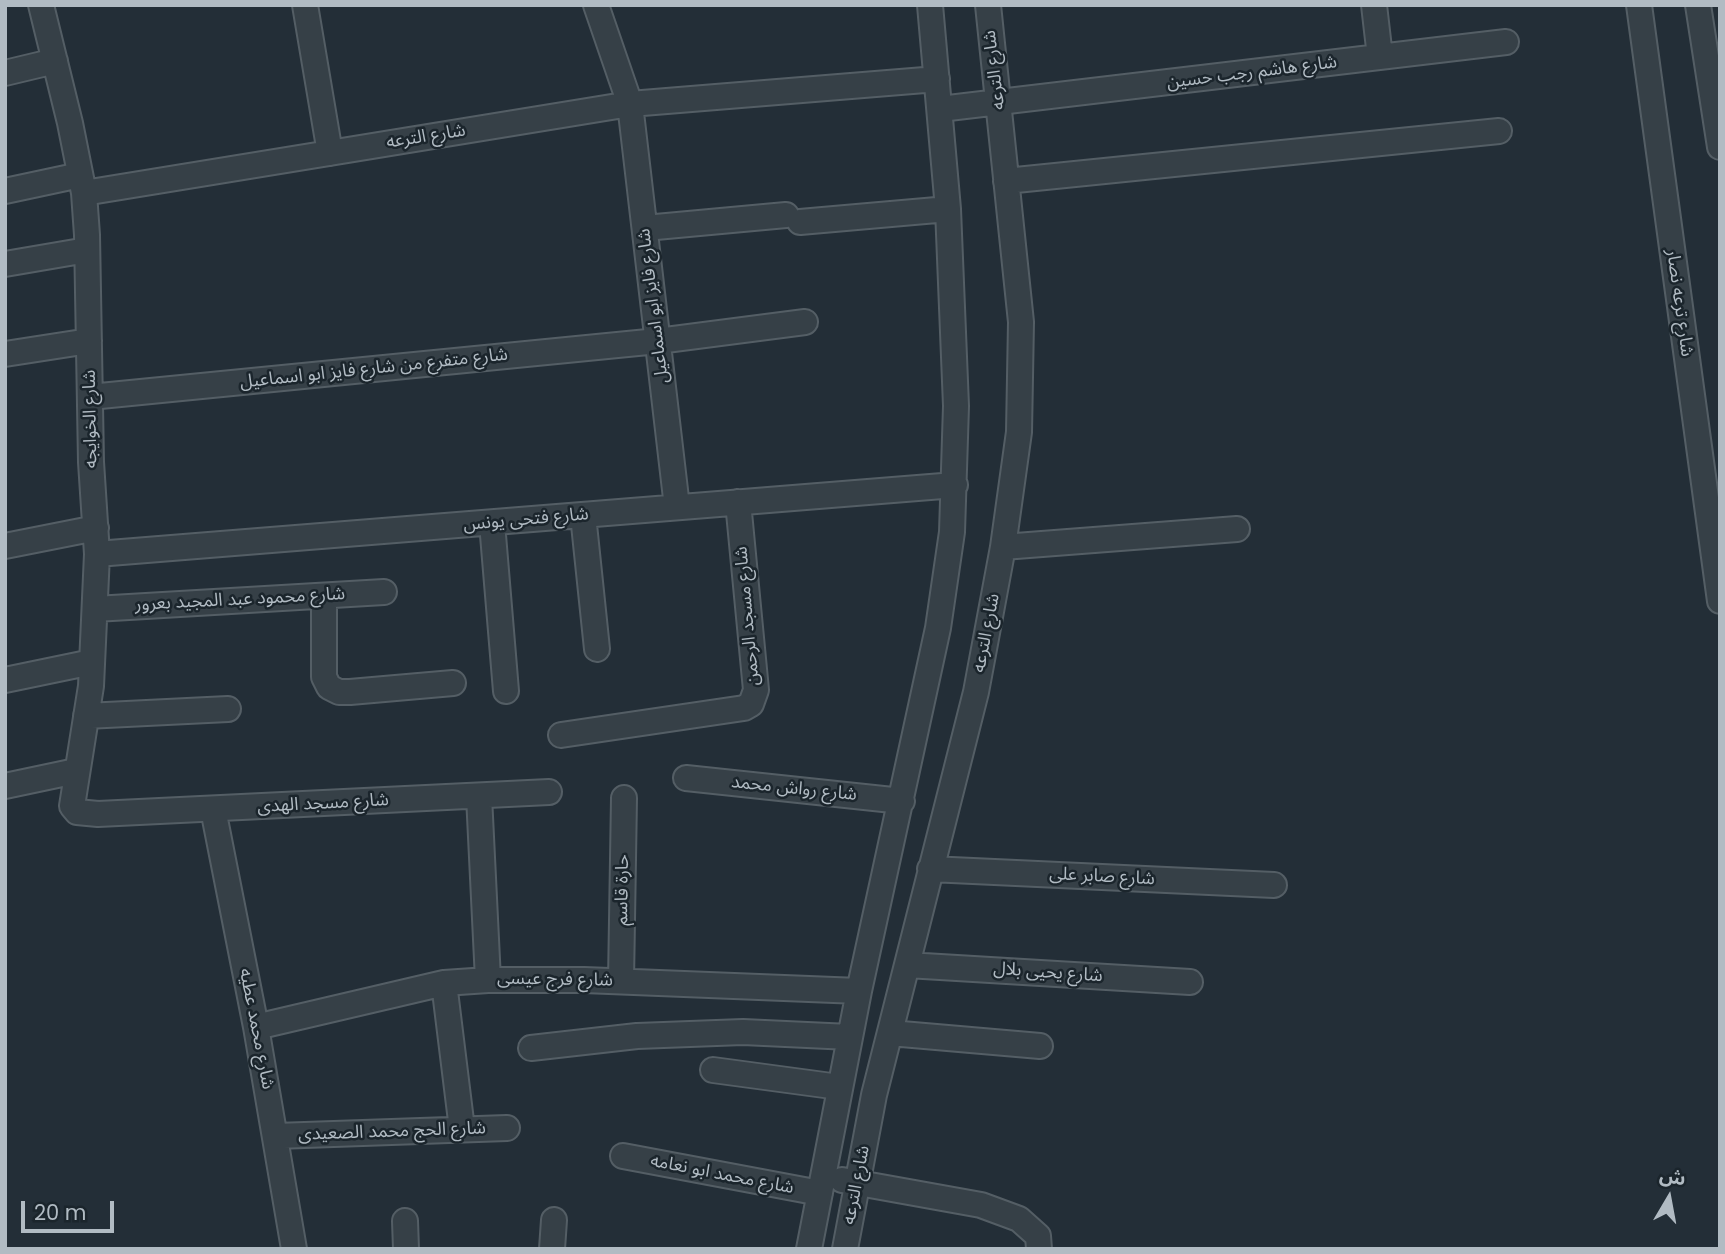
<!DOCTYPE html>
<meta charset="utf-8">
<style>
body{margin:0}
#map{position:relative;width:1725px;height:1254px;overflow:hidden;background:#232e37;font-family:Poppins,"Noto Sans Arabic",sans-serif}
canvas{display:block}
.frame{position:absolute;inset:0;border:7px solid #b1bbc3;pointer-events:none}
.north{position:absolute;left:1634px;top:1163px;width:70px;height:70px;-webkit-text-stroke:5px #1b252c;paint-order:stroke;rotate:10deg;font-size:19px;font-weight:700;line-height:28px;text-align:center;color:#b1bbc3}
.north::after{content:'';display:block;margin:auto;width:24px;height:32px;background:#b1bbc3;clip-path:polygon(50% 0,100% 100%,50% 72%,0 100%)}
.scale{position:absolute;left:21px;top:1201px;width:93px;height:32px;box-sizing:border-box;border:4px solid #b1bbc3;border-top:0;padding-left:9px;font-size:21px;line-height:24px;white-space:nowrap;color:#b1bbc3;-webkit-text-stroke:5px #1b252c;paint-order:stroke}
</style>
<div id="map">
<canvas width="1725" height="1254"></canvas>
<div class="frame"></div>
<div class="north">ش</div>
<div class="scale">20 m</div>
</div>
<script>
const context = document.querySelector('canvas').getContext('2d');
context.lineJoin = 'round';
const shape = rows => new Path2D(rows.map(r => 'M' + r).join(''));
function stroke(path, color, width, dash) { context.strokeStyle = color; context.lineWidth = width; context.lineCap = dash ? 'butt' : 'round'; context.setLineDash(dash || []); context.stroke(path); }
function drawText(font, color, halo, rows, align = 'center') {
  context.font = font + ' Poppins,"Noto Sans Arabic",sans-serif'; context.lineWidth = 5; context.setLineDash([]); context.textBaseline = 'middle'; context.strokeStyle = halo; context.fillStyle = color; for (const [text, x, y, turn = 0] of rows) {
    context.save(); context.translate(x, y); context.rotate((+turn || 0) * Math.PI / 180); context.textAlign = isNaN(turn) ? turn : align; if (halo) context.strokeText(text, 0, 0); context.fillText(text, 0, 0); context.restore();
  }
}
const street = shape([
 [41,5,70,123,84,193,87,235,91,462,97,554,91,686,72,806,77,812,98,814,549,792],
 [305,5,330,153],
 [596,5,630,104,677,507],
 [1374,5,1380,57],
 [1639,5,1720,601],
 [1698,5,1720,147],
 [5,73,55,61],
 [940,109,1506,42],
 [1006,181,1499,131],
 [5,191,80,175],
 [84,193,630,104,937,79],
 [800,222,948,209],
 [645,228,786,215],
 [5,264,87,250],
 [5,354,89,341],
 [90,397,658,341,805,322],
 [583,515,597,649],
 [492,523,506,691],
 [5,546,96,528],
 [1003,547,1237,529],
 [97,554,955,485],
 [324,596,324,677,329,687,339,692,350,692,453,683],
 [95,609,384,592],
 [5,680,92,662],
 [86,716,228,709],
 [561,735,744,708,751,704,756,690,738,502],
 [686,778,902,801],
 [5,786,76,771],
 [479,796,488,980],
 [213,809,256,1027,294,1249],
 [930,869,1274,885],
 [907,965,1190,982],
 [621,981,624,798],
 [444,983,462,1129],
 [256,1027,444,983,488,980,584,980,859,991],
 [890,1033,1040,1046],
 [531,1048,637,1036,743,1032,850,1037],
 [713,1070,839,1087],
 [276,1136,507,1128],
 [623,1156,820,1193],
 [842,1180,981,1205,1019,1219,1038,1236,1039,1249],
 [405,1221,406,1249],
 [552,1249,554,1220],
 [809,1249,859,991,938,628,952,532,956,406,948,209,930,5],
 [845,1249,874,1095,976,692,1003,547,1019,432,1021,322,988,5]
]);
stroke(street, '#545e65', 28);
stroke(street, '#364047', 24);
drawText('18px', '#b1bbc3', '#1b252c', [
 ["شارع الترعه",995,70,-97],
 ["شارع هاشم رجب حسين",1252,73,-7],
 ["شارع الترعه",426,137,-9],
 ["شارع ترعه نصار",1679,303,82],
 ["شارع فايز ابو اسماعيل",654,306,-97],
 ["شارع متفرع من شارع فايز ابو اسماعيل",374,369,-6],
 ["شارع الخوايجه",91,419,-91],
 ["شارع فتحى يونس",526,520,-5],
 ["شارع محمود عبد المجيد بعرور",240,600,-3],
 ["شارع مسجد الرحمن",748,616,-95],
 ["شارع الترعه",987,633,-79],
 ["شارع رواش محمد",794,789,6],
 ["شارع مسجد الهدى",323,804,-3],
 ["شارع صابر على",1102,877,3],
 ["حارة قاسم",623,890,-89],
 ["شارع يحيى بلال",1048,973,4],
 ["شارع فرج عيسى",555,980,1],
 ["شارع محمد عطيه",256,1029,79],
 ["شارع الحج محمد الصعيدى",392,1132,-2],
 ["شارع محمد ابو نعامه",722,1175,11],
 ["شارع الترعه",857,1185,-79]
]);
</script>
